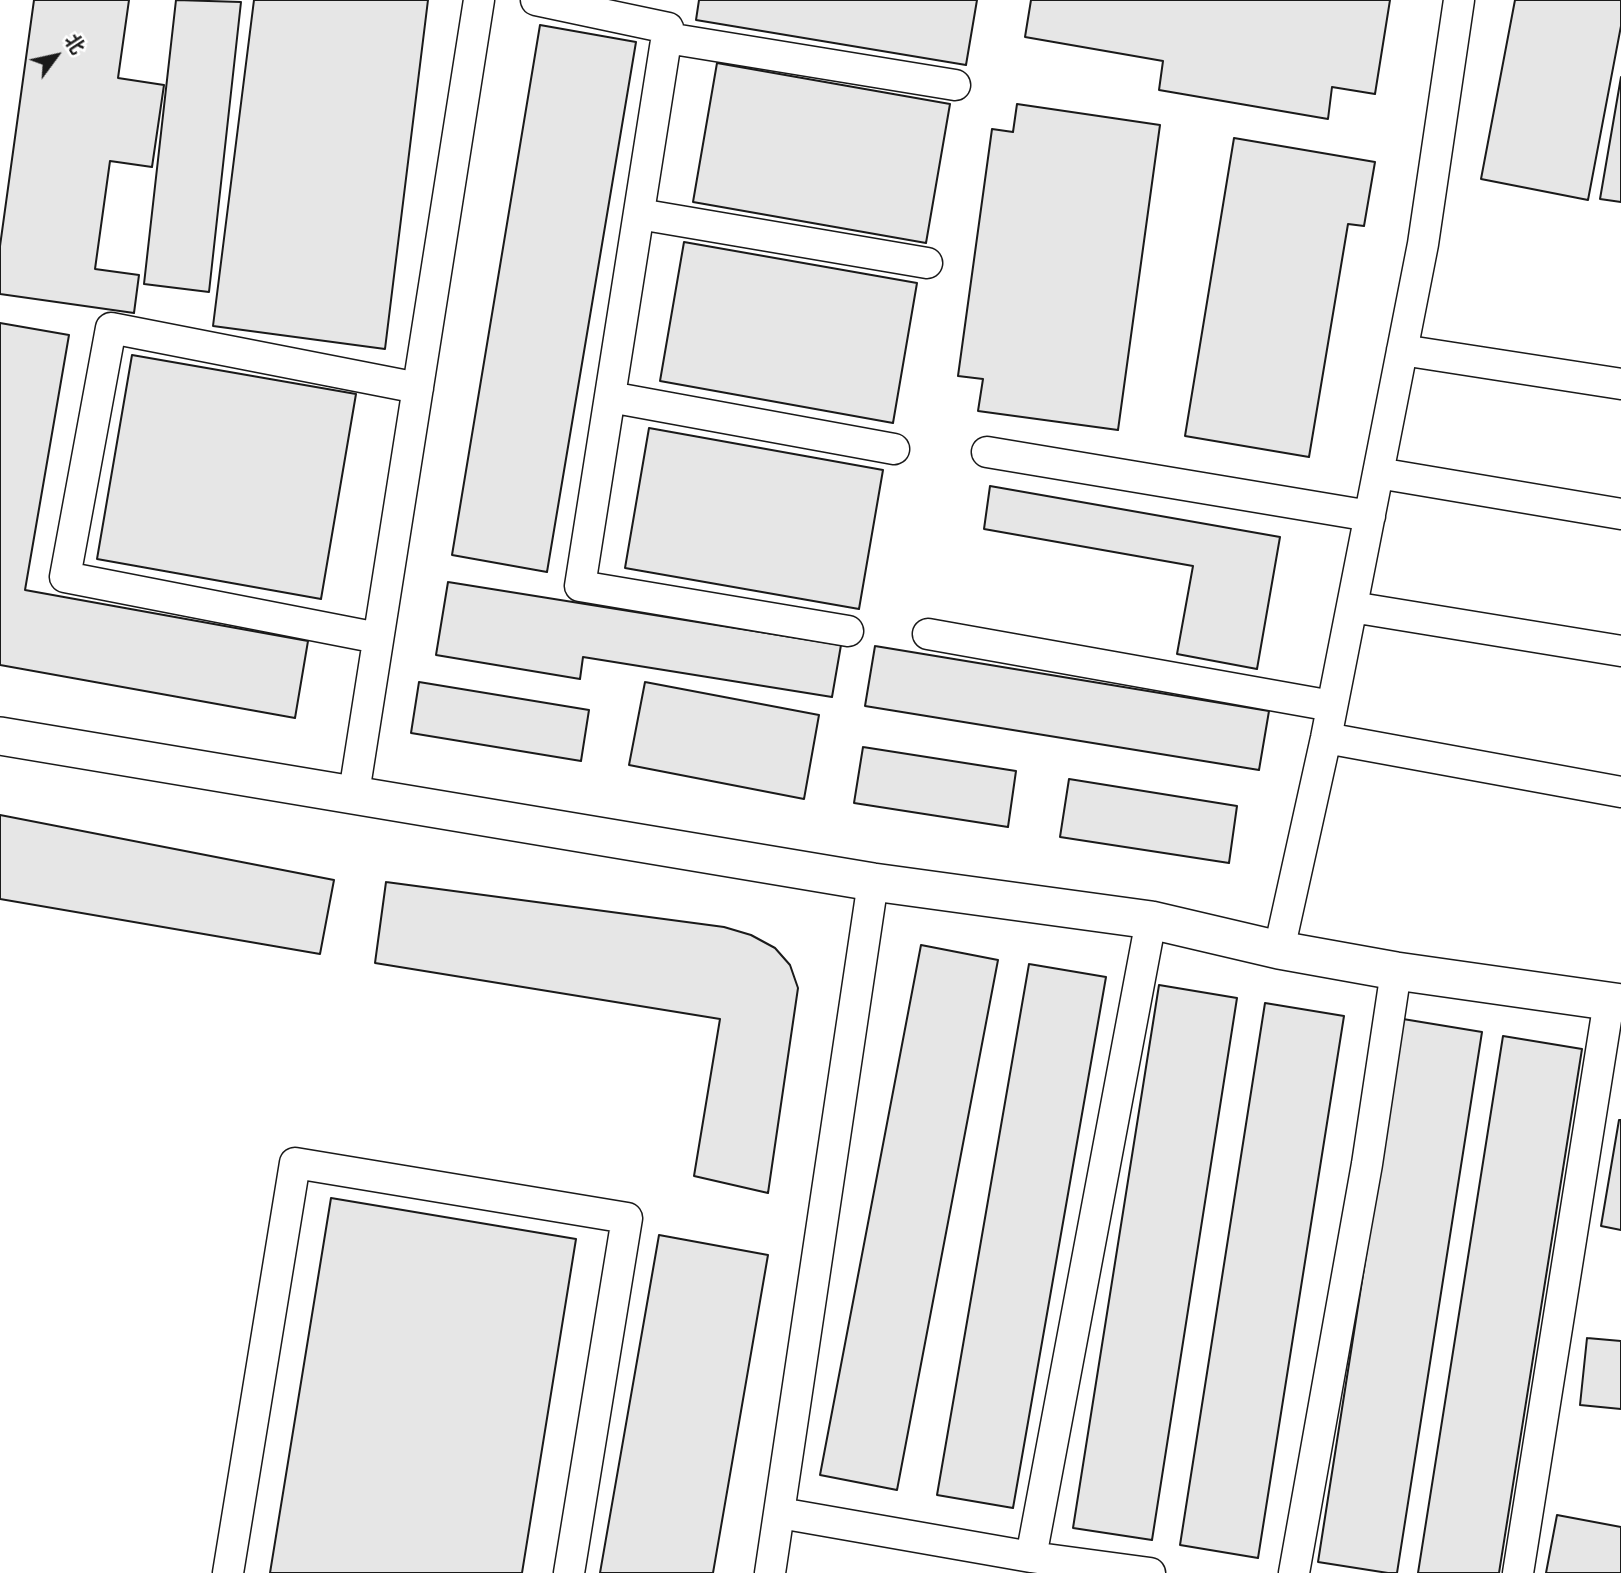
<!DOCTYPE html>
<meta charset="utf-8">
<style>
body{margin:0}
#map{position:relative;width:1621px;height:1573px;overflow:hidden;background:#fff;font-family:"Alegreya Sans","Noto Sans SC",sans-serif}
canvas{display:block}
.north{position:absolute;left:21px;top:21px;width:70px;height:70px;-webkit-text-stroke:5px #fff;paint-order:stroke;rotate:57deg;font-size:19px;font-weight:700;line-height:28px;text-align:center;color:#1a1a1a}
.north::after{content:'';display:block;margin:auto;width:24px;height:32px;background:#1a1a1a;clip-path:polygon(50% 0,100% 100%,50% 72%,0 100%)}
</style>
<div id="map">
<canvas width="1621" height="1573"></canvas>
<div class="north">北</div>
</div>
<script>
const context = document.querySelector('canvas').getContext('2d');
context.lineJoin = 'round';
function fill(path, color) { context.fillStyle = color; context.fill(path, 'evenodd'); }
const shape = rows => new Path2D(rows.map(r => 'M' + r).join(''));
function stroke(path, color, width, dash) { context.strokeStyle = color; context.lineWidth = width; context.lineCap = dash ? 'butt' : 'round'; context.setLineDash(dash || []); context.stroke(path); }
const building = shape([
 [34,0,129,0,118,78,164,85,152,167,110,161,95,269,139,275,134,313,0,294,0,246,34,0],
 [176,0,241,2,209,292,144,284,176,0],
 [254,0,428,0,385,349,213,326,254,0],
 [699,0,977,0,966,65,696,20,699,0],
 [1031,0,1390,0,1375,94,1332,87,1328,119,1159,90,1163,61,1025,37,1031,0],
 [1515,0,1621,0,1621,26,1588,200,1481,179,1515,0],
 [540,25,636,42,547,572,452,555,540,25],
 [717,63,950,104,926,243,693,202,717,63],
 [1621,77,1621,202,1600,199,1621,77],
 [1017,104,1160,125,1118,430,978,411,983,379,958,376,992,129,1013,132,1017,104],
 [1234,138,1375,162,1364,226,1348,224,1309,457,1185,436,1234,138],
 [684,242,917,283,893,423,660,381,684,242],
 [0,323,69,335,25,590,308,641,295,718,0,665,0,323],
 [132,355,356,394,321,599,97,559,132,355],
 [649,428,883,470,859,609,625,568,649,428],
 [990,486,1280,537,1257,669,1177,654,1193,566,984,529,990,486],
 [448,582,841,645,832,697,583,657,580,679,436,655,448,582],
 [875,646,1269,711,1259,770,865,706,875,646],
 [419,682,589,710,581,761,411,733,419,682],
 [645,682,819,715,804,799,629,765,645,682],
 [863,747,1016,771,1008,827,854,803,863,747],
 [1069,779,1237,806,1229,863,1060,837,1069,779],
 [0,815,334,880,320,954,0,899,0,815],
 [386,882,724,927,751,935,775,948,790,965,798,988,768,1193,694,1176,720,1019,375,963,386,882],
 [921,945,998,960,897,1490,820,1475,921,945],
 [1029,964,1106,977,1013,1508,937,1495,1029,964],
 [1159,985,1237,998,1152,1540,1073,1528,1159,985],
 [1265,1003,1344,1016,1258,1558,1180,1545,1265,1003],
 [1403,1019,1482,1032,1397,1573,1388,1573,1318,1562,1403,1019],
 [1503,1036,1582,1049,1499,1573,1418,1573,1503,1036],
 [1619,1120,1621,1120,1621,1230,1601,1226,1619,1120],
 [331,1198,576,1239,522,1573,270,1573,331,1198],
 [659,1235,768,1255,713,1573,600,1573,659,1235],
 [1587,1338,1621,1341,1621,1409,1580,1405,1587,1338],
 [1557,1515,1621,1527,1621,1573,1546,1573,1557,1515]
]);
fill(building, '#e6e6e6');
stroke(building, '#1a1a1a', 2);
const minor = shape([
 [536,0,668,28,580,586,848,631],
 [667,38,955,85],
 [639,214,927,263],
 [1402,350,1621,384],
 [610,397,894,449],
 [987,452,1370,516],
 [1378,473,1621,514],
 [1352,607,1621,651],
 [928,634,1332,706],
 [378,638,65,577,111,328,418,388],
 [1326,738,1621,792],
 [354,793,479,0],
 [1279,950,1326,738,1423,244,1459,0],
 [780,1513,1031,1557,1150,1573],
 [1031,1557,1151,920],
 [228,1573,295,1163,627,1218,569,1573],
 [770,1573,873,882],
 [1294,1573,1367,1164,1396,971],
 [1518,1573,1609,1001]
]);
const tertiary = shape([
 [0,736,873,882,1151,920,1279,950,1396,971,1621,1003]
]);
stroke(minor, '#1a1a1a', 33);
stroke(tertiary, '#1a1a1a', 40);
stroke(minor, '#fff', 30);
stroke(tertiary, '#fff', 37);
</script>
